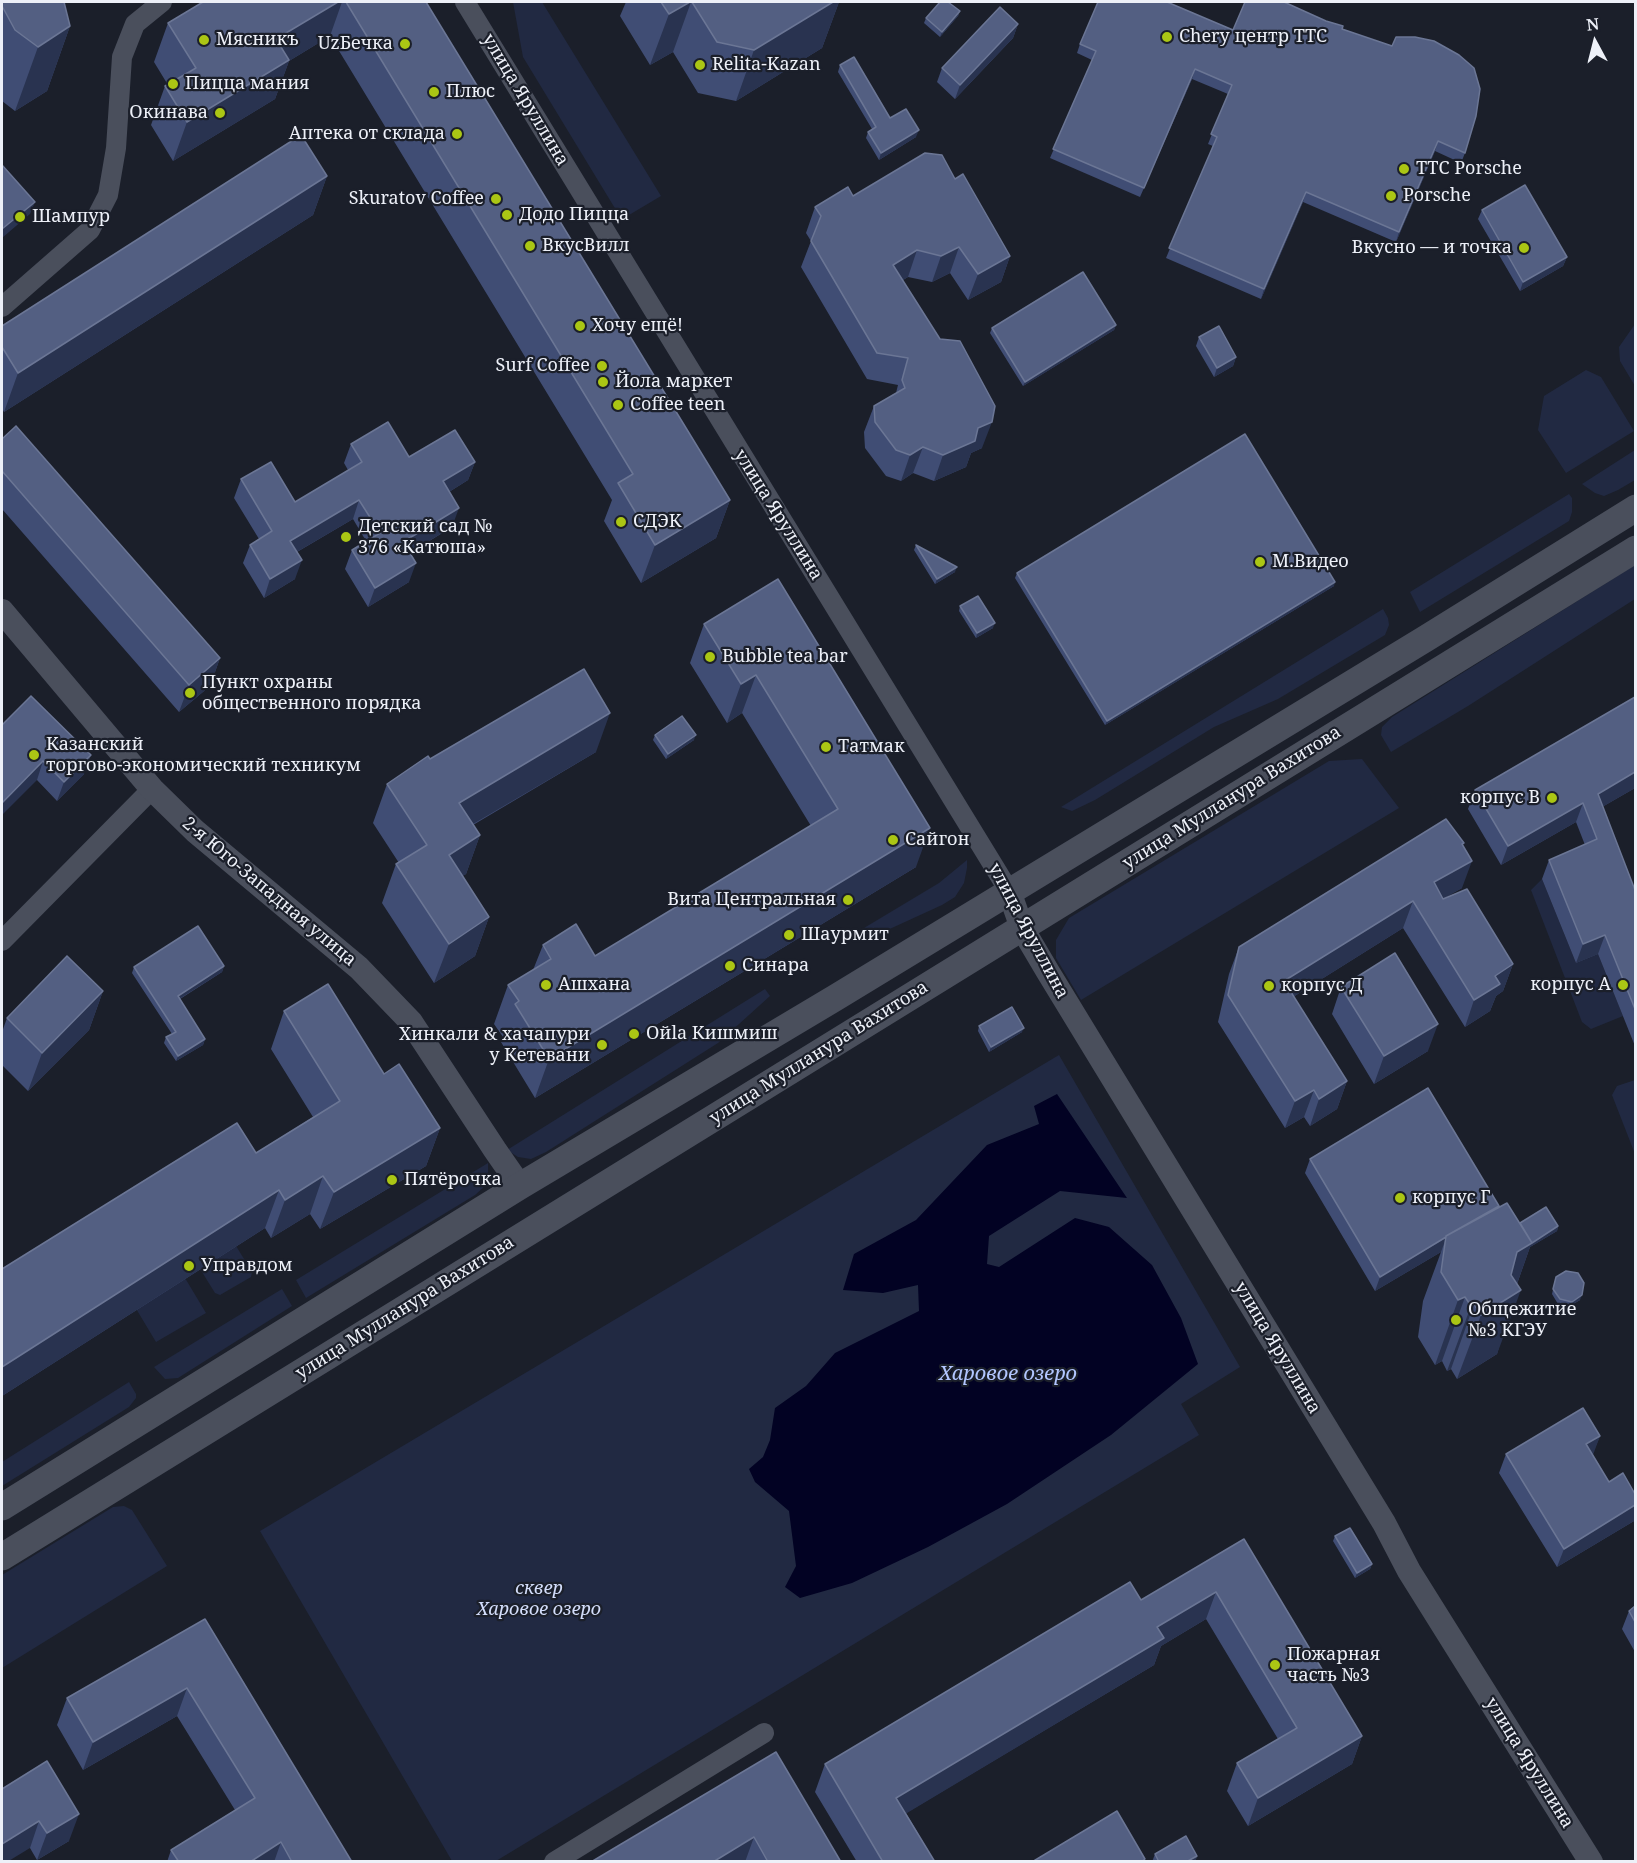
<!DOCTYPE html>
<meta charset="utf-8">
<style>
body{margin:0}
#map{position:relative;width:1637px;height:1863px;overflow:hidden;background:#1b1f2a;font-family:"Noto Serif",serif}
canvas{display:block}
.frame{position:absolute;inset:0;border:3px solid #edf0f8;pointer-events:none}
.north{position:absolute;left:1565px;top:12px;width:60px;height:60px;-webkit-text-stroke:4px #1b1f2a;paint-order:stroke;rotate:353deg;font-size:16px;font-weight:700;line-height:24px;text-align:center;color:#edf0f8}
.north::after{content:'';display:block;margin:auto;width:21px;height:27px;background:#edf0f8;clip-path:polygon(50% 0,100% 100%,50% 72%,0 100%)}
</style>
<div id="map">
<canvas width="1637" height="1863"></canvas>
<div class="frame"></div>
<div class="north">N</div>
</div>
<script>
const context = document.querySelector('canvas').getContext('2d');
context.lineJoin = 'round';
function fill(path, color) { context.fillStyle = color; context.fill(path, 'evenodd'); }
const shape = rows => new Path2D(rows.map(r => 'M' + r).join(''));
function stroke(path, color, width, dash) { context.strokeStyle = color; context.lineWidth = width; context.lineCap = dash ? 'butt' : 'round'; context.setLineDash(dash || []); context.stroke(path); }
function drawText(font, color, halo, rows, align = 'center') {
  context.font = font + ' "Noto Serif",serif'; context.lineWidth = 4.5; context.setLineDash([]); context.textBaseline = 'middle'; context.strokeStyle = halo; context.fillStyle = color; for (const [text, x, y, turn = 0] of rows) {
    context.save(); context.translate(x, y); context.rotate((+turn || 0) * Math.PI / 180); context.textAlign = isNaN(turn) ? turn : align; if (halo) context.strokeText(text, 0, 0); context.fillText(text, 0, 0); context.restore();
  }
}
fill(shape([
 [513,2,542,2,661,196,629,215,623,215,616,210,523,57],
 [1635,324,1635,386,1620,361,1619,347],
 [1586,370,1601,377,1634,431,1566,473,1538,430,1544,396],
 [1635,450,1635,480,1618,490,1604,496,1595,493,1582,484],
 [1569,494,1572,498,1572,512,1569,521,1420,612,1410,592],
 [1635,565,1635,599,1468,706,1391,752,1381,735,1382,727,1392,717],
 [1383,609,1388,618,1389,625,1385,635,1278,699,1214,727,1095,800,1072,811,1061,807],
 [1362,759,1399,808,1081,1000,1056,958,1056,940,1069,918,1329,761],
 [967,860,967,868,964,883,955,897,942,905,870,938,864,928,939,883],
 [1542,879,1576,963,1598,954,1623,1016,1591,1029,1582,1022,1531,890],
 [765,989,770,996,718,1043,546,1152,531,1159,518,1157,507,1150],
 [1059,1055,1240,1367,1181,1404,1199,1435,496,1861,452,1861,260,1531],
 [1635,1080,1636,1080,1635,1154,1612,1095,1617,1086],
 [488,1163,488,1176,485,1186,475,1195,306,1298,296,1280],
 [233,1241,252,1272,251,1277,220,1295,215,1293,197,1264],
 [182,1273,206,1313,156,1342,132,1302],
 [282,1289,292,1306,178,1378,165,1379,154,1367],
 [129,1382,136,1394,136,1398,129,1407,2,1486,2,1462],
 [124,1506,132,1510,167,1566,2,1668,2,1575,113,1507]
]), '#212942');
fill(shape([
 [1057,1094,1127,1198,1060,1191,989,1236,987,1264,999,1267,1075,1218,1109,1227,1152,1265,1181,1318,1198,1364,1111,1435,1007,1504,928,1547,852,1583,800,1598,785,1587,796,1566,789,1511,755,1482,749,1469,763,1457,770,1440,775,1408,806,1386,835,1353,919,1311,918,1285,883,1293,843,1290,854,1254,916,1220,987,1145,1039,1124,1034,1106]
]), '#020223');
stroke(shape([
 [465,2,1009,891],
 [2,307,90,230,108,195,116,148,122,57,135,24,162,2],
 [2,941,152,789],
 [554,1862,764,1733]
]), '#4a4f5c', 20);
stroke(shape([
 [2,611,152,789,195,831,359,968,411,1022,495,1150,520,1186],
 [1009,891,1022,928,1048,972,1384,1523,1409,1571,1591,1862]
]), '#4a4f5c', 24);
stroke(shape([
 [2,1507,520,1186,835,998,1425,639,1636,508],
 [2,1557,1636,549]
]), '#4a4f5c', 27);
fill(shape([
 [2,2,70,26,47,91,15,111,2,101],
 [203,2,426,2,730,500,716,538,641,583,604,521,612,500,330,36,289,61,275,99,173,161,151,125,165,86,168,85,154,62,168,23],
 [626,2,839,2,822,48,736,101,698,93,673,52,650,65,620,16],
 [960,11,958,16,940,37,924,23,926,18],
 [1018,24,1013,38,955,99,937,82,942,68],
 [1342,29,1465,153,1461,163,1435,151,1396,242,1303,202,1261,299,1166,258,1213,146,1208,144,1228,94,1192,79,1140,197,1050,158,1092,60,1077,53,1080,44,1233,30],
 [840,65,890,118,916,137,879,160,866,138,868,132,872,129,838,72],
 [327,176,313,215,4,412,2,408,2,326],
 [955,179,1010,256,1001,282,968,300,950,273,932,282,908,277,903,280,982,448,971,453,966,467,934,481,913,473,901,481,886,476,865,448,864,432,874,406,896,393,898,385,867,379,801,267,811,241,806,233,815,207,853,196],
 [1482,210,1567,257,1563,266,1520,291,1478,219],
 [1116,325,1114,330,1023,386,990,333,992,328],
 [1199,337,1236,357,1233,366,1214,377,1196,346],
 [2,439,220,658,210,686,179,712,2,509],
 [351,444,409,457,475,462,468,480,449,492,452,527,410,553,409,582,368,607,345,569,352,550,366,541,353,519,297,552,295,579,264,598,243,563,250,545,259,539,234,498,241,479,295,502,348,470,344,463],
 [916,545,955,572,935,584,914,550],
 [1017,573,1334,586,1105,725,1015,578],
 [778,579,916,867,535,1098,501,1042,503,1037,494,1024,508,985,533,970,543,945,595,956,811,826,742,713,727,723,690,663,704,624],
 [960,606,993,628,976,638,959,611],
 [2,725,84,774,57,801,37,780],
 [655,735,694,740,666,759,653,740],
 [596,752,473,825,480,835,466,874,462,876,489,917,475,956,434,983,382,903,396,864,399,863,373,823,387,784,430,759],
 [1635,788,1602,807,1635,890,1635,1046,1598,954,1576,963,1542,879,1549,860,1585,845,1576,822,1501,865,1468,809,1475,790],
 [1463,846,1462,888,1442,899,1513,964,1503,991,1496,996,1490,1011,1465,1027,1403,928,1293,997,1347,1081,1337,1109,1310,1126,1304,1117,1285,1128,1218,1022,1229,974,1239,947],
 [224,966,222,972,180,999,205,1039,203,1045,176,1061,164,1043,166,1037,172,1034,132,973,134,967],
 [1341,987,1428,1051,1374,1084,1332,1014],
 [103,991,89,1030,28,1091,2,1065,2,1032,7,1018],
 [284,1011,384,1074,440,1128,426,1166,320,1229,310,1214,271,1238,265,1228,2,1396,2,1269,256,1153,313,1117,271,1049],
 [979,1026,1022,1032,989,1052,978,1031],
 [1310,1159,1498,1208,1520,1223,1558,1226,1557,1231,1530,1247,1517,1284,1497,1354,1457,1379,1451,1369,1447,1371,1442,1361,1435,1365,1418,1337,1423,1301,1441,1252,1375,1291,1305,1173],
 [1556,1277,1580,1300,1570,1306,1558,1304,1552,1294],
 [1600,1436,1592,1455,1634,1521,1557,1567,1499,1473,1506,1454],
 [1335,1536,1372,1564,1370,1569,1355,1578,1333,1541],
 [1244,1539,1362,1736,1352,1764,1248,1826,1227,1791,1237,1763,1278,1739,1206,1619,1161,1646,1154,1665,906,1813,935,1862,857,1862,815,1792,825,1764,1141,1600],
 [1635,1606,1635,1652,1622,1629,1629,1611],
 [205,1619,352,1862,167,1862,171,1850,235,1810,177,1716,83,1770,57,1725,67,1698],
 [776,1752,841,1862,591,1862],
 [2,1789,69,1841,37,1860,30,1848],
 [1155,1854,1197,1856,1195,1862,1152,1862]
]), '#404d74');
fill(shape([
 [338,2,342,2,330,36,289,61,275,99,173,161,187,122,276,39],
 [690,2,691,2,673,52,650,65,669,14],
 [833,2,839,2,822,48,736,101,754,50],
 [960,11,958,16,940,37,942,32],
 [1018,24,1013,38,955,99,960,85],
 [70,26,47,91,15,111,38,47],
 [1195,69,1192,79,1140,197,1144,188],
 [919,130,916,137,879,160,881,153],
 [1438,141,1435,151,1396,242,1399,232],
 [327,176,313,215,4,412,18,373],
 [1306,192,1303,202,1261,299,1264,289],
 [35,202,30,214,2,238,2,229],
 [959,247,950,273,932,282,941,256],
 [917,250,908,277,884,291,893,265],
 [1010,256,1001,282,968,300,978,274],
 [1567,257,1563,266,1520,291,1523,282],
 [1116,325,1114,330,1023,386,1025,382],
 [1236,357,1233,366,1214,377,1217,368],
 [992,422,982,448,971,453,966,467,934,481,943,455,978,428],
 [923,447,913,473,901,481,910,455],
 [475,462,468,480,436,500,443,481],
 [359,500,353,519,283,560,290,541],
 [730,500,716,538,641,583,655,545],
 [459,508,452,527,396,561,403,542],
 [302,560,295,579,264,598,270,579],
 [416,563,409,582,368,607,375,588],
 [957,567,955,572,935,584,937,579],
 [1335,582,1334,586,1105,725,1107,721],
 [995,623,993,628,976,638,977,633],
 [220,658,210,686,179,712,189,685],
 [756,675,742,713,727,723,741,684],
 [610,713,596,752,444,841,459,803],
 [696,735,694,740,666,759,668,754],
 [91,755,84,774,57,801,64,782],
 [43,761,37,780,2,815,2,803],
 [1635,772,1635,788,1590,814,1598,794],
 [1583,803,1576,822,1501,865,1508,846],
 [930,828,916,867,535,1098,549,1059],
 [480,835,466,874,434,894,449,855],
 [1472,861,1462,888,1424,910,1434,882],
 [1413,901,1403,928,1274,1009,1284,981],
 [489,917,475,956,434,983,449,944],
 [1605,935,1598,954,1576,963,1583,944],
 [1513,964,1503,991,1496,996,1490,1011,1465,1027,1474,1000,1495,976],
 [224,966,222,972,176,1001,178,996],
 [103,991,89,1030,28,1091,42,1053],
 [1438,1024,1428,1051,1374,1084,1384,1056],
 [1024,1028,1022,1032,989,1052,991,1047],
 [205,1039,203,1045,176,1061,178,1056],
 [1347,1081,1337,1109,1310,1126,1319,1099],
 [1314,1090,1304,1117,1285,1128,1295,1101],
 [440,1128,426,1166,320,1229,334,1192],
 [323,1176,310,1214,271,1238,285,1200],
 [279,1190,265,1228,2,1396,2,1367],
 [1558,1226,1557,1231,1530,1247,1513,1295,1521,1290,1497,1354,1457,1379,1481,1315,1517,1252],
 [1446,1238,1441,1252,1375,1291,1380,1277],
 [1582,1295,1580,1300,1570,1306,1572,1302],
 [1465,1297,1442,1361,1435,1365,1458,1300],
 [1474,1304,1451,1369,1447,1371,1471,1306],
 [1600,1436,1593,1455,1579,1463,1586,1444],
 [1635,1505,1635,1516,1634,1521,1557,1567,1564,1549],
 [1372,1564,1370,1569,1355,1578,1357,1573],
 [1216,1592,1206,1619,1161,1646,1154,1665,887,1825,896,1798,1157,1627],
 [187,1688,177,1716,83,1770,93,1742],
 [1362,1736,1352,1764,1248,1826,1258,1798],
 [79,1814,69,1841,37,1860,47,1833],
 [39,1821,30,1848,7,1862,2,1862,2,1844],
 [754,1837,745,1862,713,1862],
 [281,1842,274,1862,250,1862],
 [1197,1856,1195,1862,1186,1862]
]), '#293350');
const building = shape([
 [2,2,64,2,70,26,38,47,15,30,2,6,2,2],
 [203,2,338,2,276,39,289,60,187,122,165,86,196,68,168,23,203,2],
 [346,2,426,2,730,500,655,545,618,483,633,474,346,2],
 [661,2,690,2,669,14,661,2],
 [692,2,833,2,754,50,717,42,692,2],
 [940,2,948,2,960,11,942,32,926,18,940,2],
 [1098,2,1167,2,1233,30,1245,2,1284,2,1326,21,1343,26,1342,29,1392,46,1396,37,1415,37,1434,41,1459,55,1474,68,1480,89,1476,116,1465,153,1438,141,1399,232,1306,192,1264,289,1169,248,1217,137,1211,134,1232,85,1195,69,1144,188,1053,149,1096,51,1080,44,1098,2],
 [1000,7,1018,24,960,85,942,68,1000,7],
 [854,57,890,118,906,109,919,130,881,153,868,132,876,127,840,65,854,57],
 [301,135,327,176,18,373,2,347,2,326,301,135],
 [925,153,942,155,955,179,963,174,1010,256,978,274,959,247,941,256,917,250,893,265,940,339,960,341,995,406,992,422,978,428,975,441,943,455,923,447,910,455,896,450,875,422,874,406,905,388,902,380,908,358,877,353,811,241,821,216,815,207,848,187,853,196,925,153],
 [2,165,35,202,2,229,2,165],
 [1525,185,1567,257,1523,282,1482,210,1525,185],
 [1083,272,1116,325,1025,382,992,328,1083,272],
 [1219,326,1236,357,1217,368,1199,337,1219,326],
 [388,422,409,457,455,430,475,462,443,481,459,508,403,542,416,563,375,588,352,550,380,533,359,500,290,541,302,560,270,579,250,545,272,531,241,479,271,462,295,502,362,462,351,444,388,422],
 [16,426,220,658,189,685,2,471,2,439,16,426],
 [1245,434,1335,582,1107,721,1017,573,1245,434],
 [916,545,957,567,937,579,916,545],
 [778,579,930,828,549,1059,515,1004,519,1001,508,985,551,959,543,945,576,924,595,956,838,809,756,675,741,684,704,624,778,579],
 [978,596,995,623,977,633,960,606,978,596],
 [584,669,610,713,459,803,480,835,449,855,489,917,449,944,396,864,427,845,387,784,428,756,430,759,584,669],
 [31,696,91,755,64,782,43,761,2,803,2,725,31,696],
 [1635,697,1635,772,1598,794,1635,890,1635,1009,1605,935,1583,944,1549,860,1597,839,1583,803,1508,846,1475,790,1635,697],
 [682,716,696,735,668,754,655,735,682,716],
 [1446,819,1464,843,1462,844,1472,861,1434,882,1443,899,1467,889,1513,964,1495,976,1500,984,1474,1000,1413,901,1284,981,1347,1081,1319,1099,1314,1090,1295,1101,1228,995,1239,947,1446,819],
 [198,926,224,966,178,996,205,1039,178,1056,166,1037,176,1032,134,967,198,926],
 [1395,953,1438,1024,1384,1056,1341,987,1395,953],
 [67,956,103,991,42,1053,7,1018,67,956],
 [328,984,384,1074,399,1064,440,1128,334,1192,323,1176,285,1200,279,1190,2,1367,2,1269,237,1123,256,1153,340,1101,284,1011,328,984],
 [1012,1007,1024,1028,991,1047,979,1026,1012,1007],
 [1428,1088,1499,1206,1446,1236,1446,1237,1380,1277,1310,1159,1428,1088],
 [1507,1203,1532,1243,1517,1252,1511,1275,1521,1290,1481,1315,1474,1304,1471,1306,1465,1297,1458,1300,1441,1272,1446,1236,1507,1203],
 [1546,1207,1558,1226,1532,1243,1520,1223,1546,1207],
 [1566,1271,1578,1273,1584,1283,1582,1295,1572,1302,1560,1299,1553,1289,1556,1277,1566,1271],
 [1583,1408,1600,1436,1586,1444,1609,1482,1623,1473,1635,1494,1635,1505,1564,1549,1506,1454,1583,1408],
 [1350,1528,1372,1564,1357,1573,1335,1536,1350,1528],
 [1244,1539,1362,1736,1258,1798,1237,1763,1297,1728,1216,1592,1157,1627,1164,1638,896,1798,935,1862,883,1862,825,1764,1130,1582,1141,1600,1244,1539],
 [1635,1606,1635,1622,1629,1611,1635,1606],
 [205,1619,352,1862,292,1862,281,1842,250,1862,179,1862,171,1850,255,1798,187,1688,93,1742,67,1698,205,1619],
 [776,1752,841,1862,768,1862,754,1837,713,1862,591,1862,776,1752],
 [47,1761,79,1814,47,1833,39,1821,2,1844,2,1789,47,1761],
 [1117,1811,1145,1859,1141,1862,1032,1862,1117,1811],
 [1186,1836,1197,1856,1186,1862,1159,1862,1155,1854,1186,1836]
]);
fill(building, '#535f82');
stroke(building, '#6b7695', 1.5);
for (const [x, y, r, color] of [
 [1167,37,6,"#abc614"],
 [204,40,6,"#abc614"],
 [405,44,6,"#abc614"],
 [700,65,6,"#abc614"],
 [173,84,6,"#abc614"],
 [434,92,6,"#abc614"],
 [220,113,6,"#abc614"],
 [457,134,6,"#abc614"],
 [1404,169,6,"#abc614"],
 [1391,196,6,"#abc614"],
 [496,199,6,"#abc614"],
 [507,215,6,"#abc614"],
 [20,217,6,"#abc614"],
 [530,246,6,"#abc614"],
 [1524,248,6,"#abc614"],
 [580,326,6,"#abc614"],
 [602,366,6,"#abc614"],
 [603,382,6,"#abc614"],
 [618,405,6,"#abc614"],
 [621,522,6,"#abc614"],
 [346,537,6,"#abc614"],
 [1260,562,6,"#abc614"],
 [710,657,6,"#abc614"],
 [190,693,6,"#abc614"],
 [826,747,6,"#abc614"],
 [34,755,6,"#abc614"],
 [1552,798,6,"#abc614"],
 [893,840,6,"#abc614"],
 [848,900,6,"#abc614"],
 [789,935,6,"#abc614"],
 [730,966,6,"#abc614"],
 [546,985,6,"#abc614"],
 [1623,985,6,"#abc614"],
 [1269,986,6,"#abc614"],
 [634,1034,6,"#abc614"],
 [602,1045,6,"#abc614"],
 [392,1180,6,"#abc614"],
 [1400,1198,6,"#abc614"],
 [189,1266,6,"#abc614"],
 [1456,1320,6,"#abc614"],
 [1275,1665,6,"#abc614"]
]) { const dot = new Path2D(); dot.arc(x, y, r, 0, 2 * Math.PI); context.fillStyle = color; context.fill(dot); stroke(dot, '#1b1f2a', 2); }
drawText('18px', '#edf0f8', '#1b1f2a', [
 ["Chery центр ТТС",1179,37],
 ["Мясникъ",216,40],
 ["UzБечка",393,44,"right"],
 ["Relita-Kazan",712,65],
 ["Пицца мания",185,84],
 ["Плюс",446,92],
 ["Окинава",208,113,"right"],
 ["Аптека от склада",445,134,"right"],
 ["ТТС Porsche",1416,169],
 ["Porsche",1403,196],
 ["Skuratov Coffee",484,199,"right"],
 ["Додо Пицца",519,215],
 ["Шампур",32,217],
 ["ВкусВилл",542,246],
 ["Вкусно — и точка",1512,248,"right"],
 ["Хочу ещё!",592,326],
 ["Surf Coffee",590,366,"right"],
 ["Йола маркет",615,382],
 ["Coffee teen",630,405],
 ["СДЭК",633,522],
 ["Детский сад №",358,527],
 ["376 «Катюша»",358,548],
 ["М.Видео",1272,562],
 ["Bubble tea bar",722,657],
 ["Пункт охраны",202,683],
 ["общественного порядка",202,704],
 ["Казанский",46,745],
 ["торгово-экономический техникум",46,766],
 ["Татмак",838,747],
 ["корпус В",1540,798,"right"],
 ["Сайгон",905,840],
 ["Вита Центральная",836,900,"right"],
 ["Шаурмит",801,935],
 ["Синара",742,966],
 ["Ашхана",558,985],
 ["корпус А",1611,985,"right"],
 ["корпус Д",1281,986],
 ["Ойla Кишмиш",646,1034],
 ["Хинкали & хачапури",590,1035,"right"],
 ["у Кетевани",590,1056,"right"],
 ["Пятёрочка",404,1180],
 ["корпус Г",1412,1198],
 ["Управдом",201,1266],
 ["Общежитие",1468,1310],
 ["№3 КГЭУ",1468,1331],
 ["Пожарная",1287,1655],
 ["часть №3",1287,1676]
], 'left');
drawText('18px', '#edf0f8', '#1b1f2a', [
 ["улица Яруллина",525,100,59],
 ["улица Яруллина",778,515,58],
 ["улица Мулланура Вахитова",1232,798,-32],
 ["2-я Юго-Западная улица",269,892,40],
 ["улица Яруллина",1028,931,62],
 ["улица Мулланура Вахитова",819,1053,-32],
 ["улица Мулланура Вахитова",405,1308,-32],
 ["улица Яруллина",1277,1348,59],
 ["улица Яруллина",1529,1763,58]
]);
drawText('italic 18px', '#d3ddfa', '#1b1f2a', [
 ["сквер",539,1589],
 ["Харовое озеро",539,1610]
]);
drawText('italic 20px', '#b2c6ff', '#1b1f2a', [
 ["Харовое озеро",1008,1374]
]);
</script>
